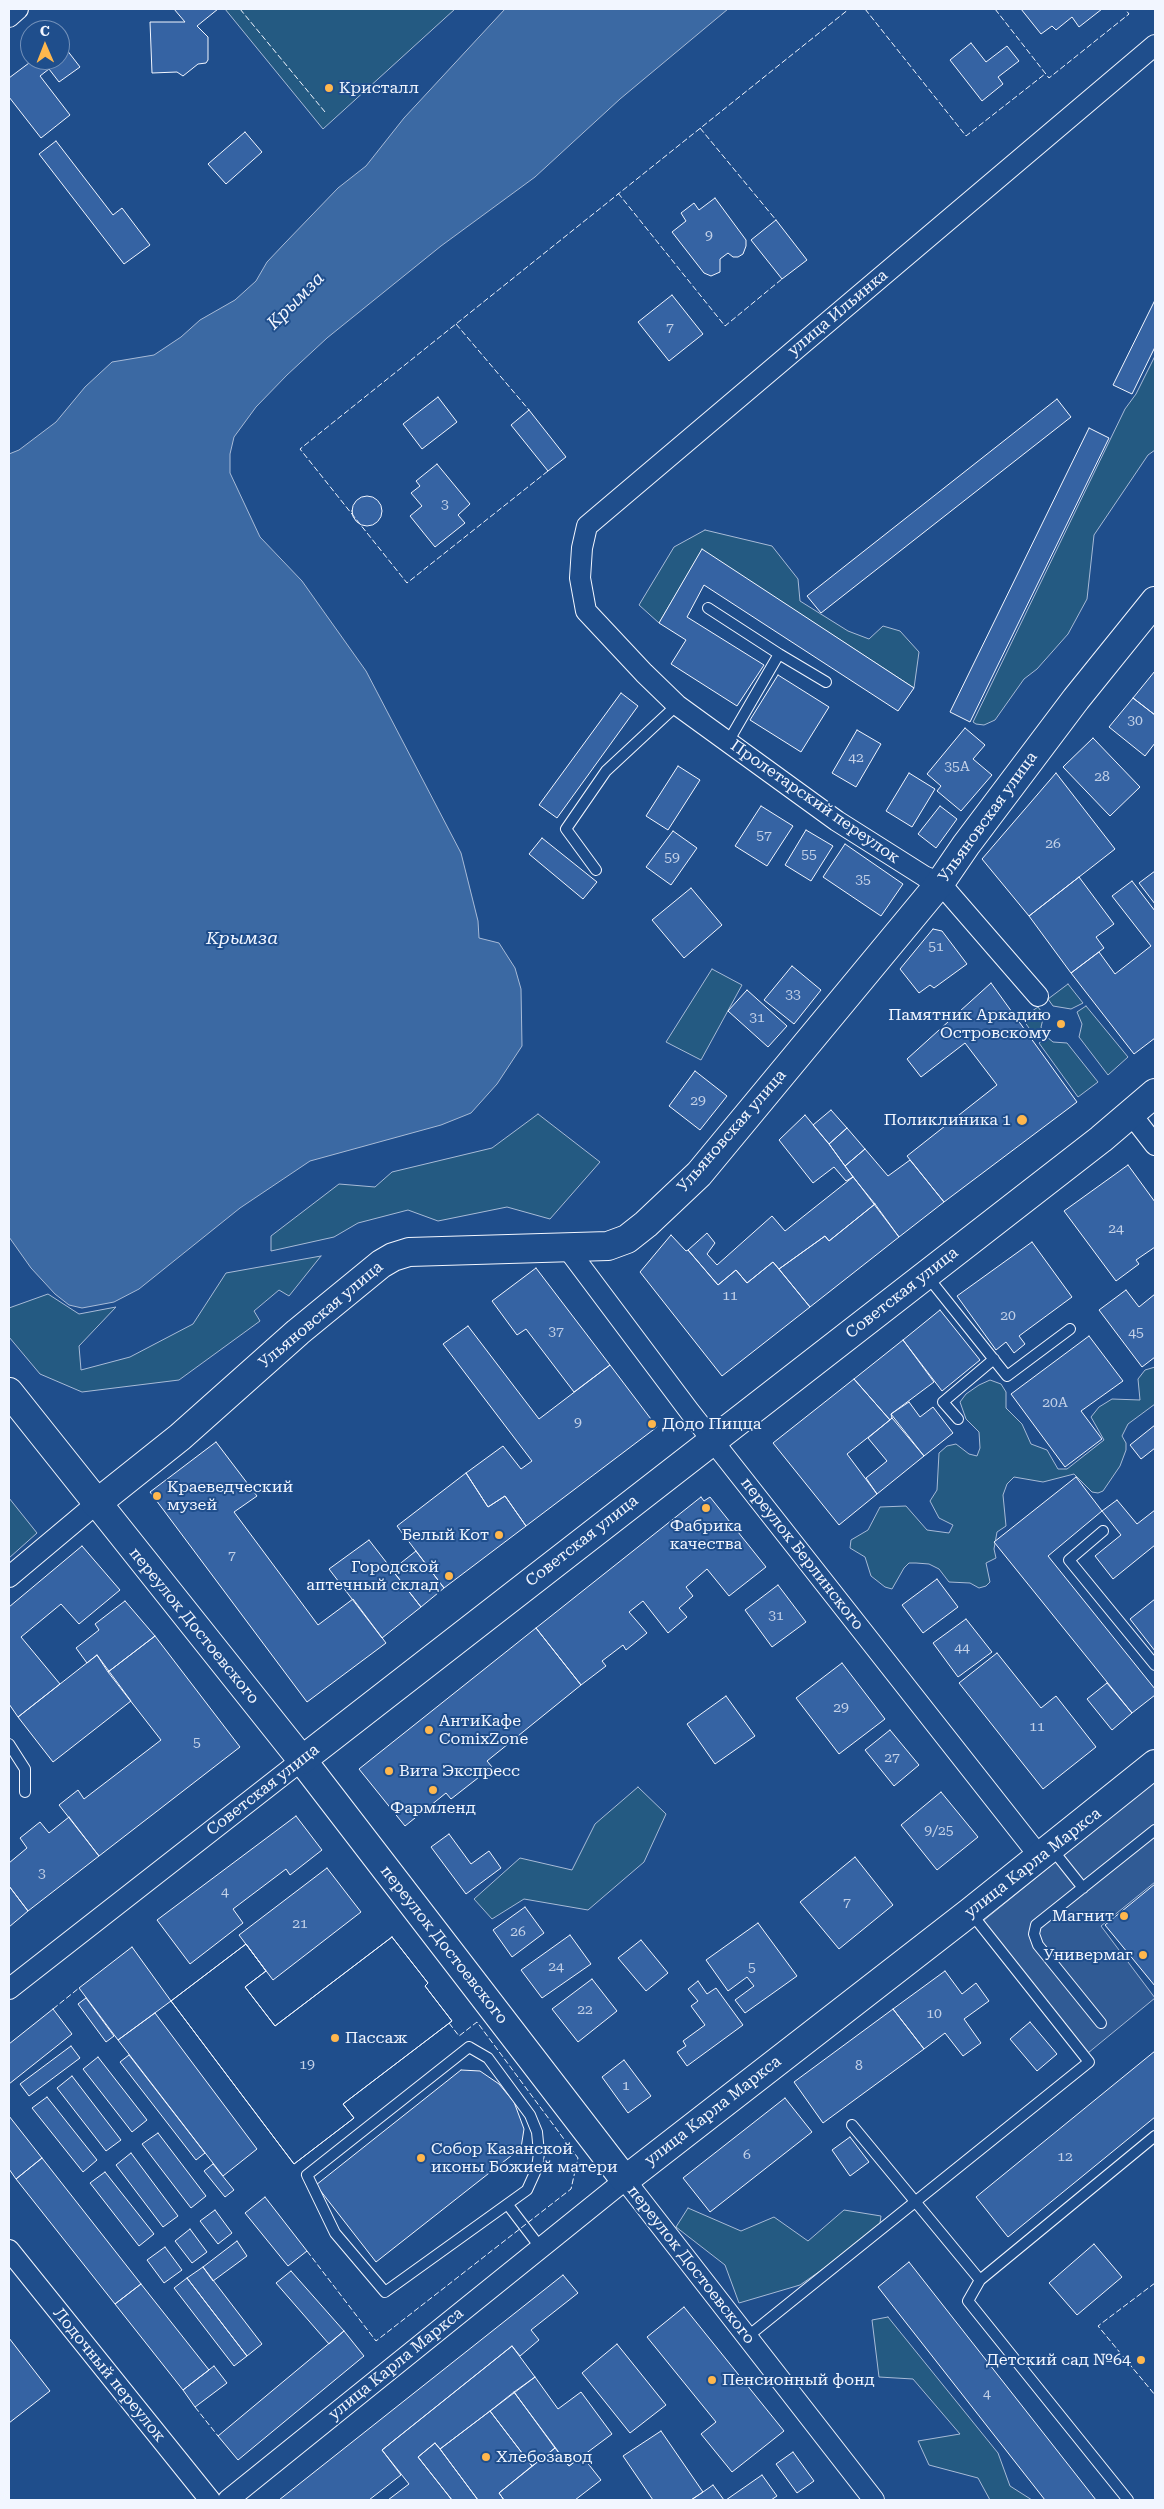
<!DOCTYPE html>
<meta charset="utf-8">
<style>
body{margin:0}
#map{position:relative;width:1164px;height:2509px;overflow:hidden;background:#1f4e8c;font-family:"Roboto Serif",serif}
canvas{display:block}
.frame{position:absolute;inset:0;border:10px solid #f2f6ff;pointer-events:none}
.north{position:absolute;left:20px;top:20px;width:50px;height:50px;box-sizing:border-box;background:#1f4e8c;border:1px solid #7391ba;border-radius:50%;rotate:359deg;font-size:14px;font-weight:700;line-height:20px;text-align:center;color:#f2f6ff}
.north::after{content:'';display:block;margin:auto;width:18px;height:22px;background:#ffb74d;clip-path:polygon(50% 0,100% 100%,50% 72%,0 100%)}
</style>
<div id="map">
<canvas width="1164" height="2509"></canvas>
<div class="frame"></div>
<div class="north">С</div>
</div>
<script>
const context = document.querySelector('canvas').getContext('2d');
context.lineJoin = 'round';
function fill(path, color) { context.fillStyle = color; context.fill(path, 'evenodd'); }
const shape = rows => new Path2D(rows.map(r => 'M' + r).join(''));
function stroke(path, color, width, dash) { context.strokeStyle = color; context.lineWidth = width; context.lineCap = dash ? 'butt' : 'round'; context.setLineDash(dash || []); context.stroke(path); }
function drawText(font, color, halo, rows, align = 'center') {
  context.font = font + ' "Roboto Serif",serif'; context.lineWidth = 4; context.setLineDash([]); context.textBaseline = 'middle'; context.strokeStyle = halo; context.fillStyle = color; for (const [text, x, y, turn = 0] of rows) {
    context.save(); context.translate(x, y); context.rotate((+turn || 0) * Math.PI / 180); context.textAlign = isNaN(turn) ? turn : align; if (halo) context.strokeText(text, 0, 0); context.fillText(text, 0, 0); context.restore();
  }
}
const green = shape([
 [225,9,455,9,323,129,225,9],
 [1155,356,1155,450,1148,455,1094,535,1087,599,1068,634,1037,669,1024,679,995,720,984,725,976,724,973,722,1125,409,1136,394,1155,356],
 [705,530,772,546,798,579,800,601,848,631,869,639,883,626,900,631,919,652,914,688,702,550,659,623,639,605,674,547,705,530],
 [712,969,742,985,701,1060,666,1042,712,969],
 [1068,984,1083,1003,1071,1009,1053,1006,1048,999,1068,984],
 [1086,1006,1128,1057,1108,1075,1079,1037,1082,1024,1077,1012,1086,1006],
 [1038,1007,1044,1015,1041,1027,1043,1032,1036,1038,1022,1018,1038,1007],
 [1047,1037,1053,1042,1067,1043,1098,1082,1078,1097,1039,1043,1047,1037],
 [538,1114,600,1162,550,1219,507,1207,438,1221,408,1210,358,1223,334,1237,271,1251,271,1236,339,1184,375,1187,392,1172,492,1148,538,1114],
 [321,1256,289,1296,279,1290,254,1311,260,1321,179,1380,82,1392,40,1374,9,1337,9,1308,48,1294,79,1314,116,1307,79,1346,81,1370,130,1357,193,1324,226,1273,321,1256],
 [1155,1367,1155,1404,1128,1424,1122,1436,1126,1443,1126,1450,1120,1466,1103,1491,1098,1493,1092,1492,1074,1474,1043,1482,1014,1477,1007,1484,1003,1495,1006,1526,997,1532,994,1549,996,1558,986,1563,990,1582,986,1586,979,1588,970,1583,949,1582,939,1569,929,1564,916,1563,909,1563,904,1568,892,1589,885,1587,871,1576,865,1557,850,1548,851,1540,868,1530,880,1507,906,1506,927,1530,949,1533,953,1525,939,1518,930,1501,937,1490,939,1453,947,1446,956,1444,969,1454,977,1456,980,1448,979,1432,966,1419,960,1402,966,1394,979,1385,990,1380,1001,1384,1006,1392,1006,1408,1022,1424,1031,1444,1047,1450,1058,1469,1067,1469,1104,1440,1091,1417,1099,1407,1112,1399,1140,1400,1138,1379,1145,1370,1155,1367],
 [9,1498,37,1533,9,1558,9,1498],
 [638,1787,666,1814,644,1862,588,1910,524,1899,492,1919,474,1899,520,1858,572,1870,595,1824,638,1787],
 [688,2208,741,2231,774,2217,808,2241,844,2210,881,2216,879,2230,800,2285,739,2303,725,2265,676,2227,688,2208],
 [888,2317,998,2453,1010,2486,1032,2500,990,2500,978,2478,929,2465,918,2441,960,2434,913,2379,879,2377,872,2320,888,2317]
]);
fill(green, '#245a82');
stroke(green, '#a8bbd7', 1);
const parking = shape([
 [1155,1781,1155,1882,1101,1926,1155,1998,1088,2053,983,1921,1155,1781]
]);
fill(parking, '#305b95');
stroke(parking, '#a8bbd7', 1);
const water = shape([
 [505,9,728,9,620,99,535,177,441,246,327,338,287,375,256,407,234,437,230,454,230,473,260,537,302,581,366,671,461,853,478,921,479,938,499,943,515,968,521,989,522,1046,497,1084,471,1113,441,1125,310,1161,240,1208,139,1289,114,1302,82,1308,69,1305,55,1294,31,1268,9,1237,9,454,19,450,56,422,85,387,112,362,154,355,181,337,200,320,235,300,256,281,267,262,285,243,338,188,366,166,404,118,505,9]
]);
fill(water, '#3b69a3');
stroke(water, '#a8bbd7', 1);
const building = shape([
 [174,9,218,9,197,26,208,37,208,60,206,63,198,64,183,76,177,72,152,73,150,22,185,22,174,9],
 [1021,9,1102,9,1079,27,1072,17,1056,30,1052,26,1041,34,1021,9],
 [60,41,80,67,59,82,49,69,40,76,70,115,41,138,9,97,9,78,33,60,60,60,60,41],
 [971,43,986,62,1007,46,1019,61,998,77,1003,84,982,101,950,60,971,43],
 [245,132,262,152,226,184,208,164,245,132],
 [56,141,113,215,122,208,150,245,124,264,39,154,56,141],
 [715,198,746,240,746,246,743,254,738,257,733,257,728,253,720,259,720,272,711,276,704,273,672,232,686,221,681,213,694,203,699,210,715,198],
 [776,220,807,260,782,279,751,240,776,220],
 [672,295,703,334,669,361,638,322,672,295],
 [1155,300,1155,347,1132,394,1113,385,1155,300],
 [438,397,457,422,422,449,403,424,438,397],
 [1057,399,1071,417,821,613,807,596,1057,399],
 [529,410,566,457,548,471,511,425,529,410],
 [1089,428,1109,438,970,722,950,712,1089,428],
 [437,464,470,504,458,515,465,523,435,547,410,516,422,506,411,493,420,486,416,481,437,464],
 '352 511a15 15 0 1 1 30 0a15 15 0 1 1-30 0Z',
 [702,549,914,688,898,711,704,585,687,617,764,665,737,706,671,664,686,640,659,623,702,549],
 [1155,671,1155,715,1133,698,1155,671],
 [778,675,829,707,801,752,750,720,778,675],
 [621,693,638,706,557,818,539,805,621,693],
 [1133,698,1155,715,1155,743,1145,756,1109,727,1133,698],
 [965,728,985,745,973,759,992,775,961,811,937,791,941,786,927,774,965,728],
 [857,730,881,744,856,787,832,773,857,730],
 [1093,738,1140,787,1110,816,1063,767,1093,738],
 [678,766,700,780,668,830,646,816,678,766],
 [909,773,935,789,912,827,886,811,909,773],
 [1056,773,1115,849,1029,916,982,859,1056,773],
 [761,806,793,826,767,866,735,846,761,806],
 [940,806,957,819,936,848,918,834,940,806],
 [806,830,833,846,811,881,785,865,806,830],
 [673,831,697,848,671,885,646,867,673,831],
 [542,838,597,882,583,899,529,854,542,838],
 [845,844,903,884,881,916,823,877,845,844],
 [1155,871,1155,904,1139,883,1155,871],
 [1079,877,1114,924,1096,937,1104,948,1071,973,1029,916,1079,877],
 [1132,881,1155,911,1155,1038,1134,1054,1071,973,1099,952,1115,974,1151,946,1112,896,1132,881],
 [691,888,722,925,684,958,652,920,691,888],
 [933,929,942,931,967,964,934,988,930,985,919,993,900,969,933,929],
 [792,966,821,990,794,1024,764,1000,792,966],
 [991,983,1077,1102,944,1202,907,1156,997,1085,965,1043,921,1077,907,1059,991,983],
 [747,990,787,1026,768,1047,728,1011,747,990],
 [695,1071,727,1096,700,1130,669,1106,695,1071],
 [831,1110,847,1128,829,1144,813,1125,831,1110],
 [805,1115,829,1144,853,1177,846,1181,834,1167,813,1183,779,1140,805,1115],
 [847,1128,865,1149,845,1166,829,1144,847,1128],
 [865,1149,888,1176,910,1160,944,1202,899,1237,845,1166,865,1149],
 [1128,1165,1155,1202,1155,1247,1136,1260,1139,1264,1116,1281,1064,1211,1128,1165],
 [853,1177,875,1204,829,1241,825,1236,779,1269,773,1262,747,1283,736,1270,718,1285,688,1250,707,1233,715,1243,707,1254,717,1265,772,1216,785,1231,853,1177],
 [875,1204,899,1237,810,1307,779,1269,825,1236,829,1241,875,1204],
 [671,1235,686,1251,688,1250,718,1285,736,1270,747,1283,773,1262,810,1307,722,1376,640,1272,671,1235],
 [1032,1242,1072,1297,1019,1336,1025,1344,1014,1353,1006,1342,996,1350,957,1296,1032,1242],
 [536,1268,610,1365,574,1392,526,1329,517,1335,492,1301,536,1268],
 [1126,1290,1139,1307,1155,1294,1155,1357,1142,1367,1099,1310,1126,1290],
 [940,1310,980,1360,942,1391,903,1340,940,1310],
 [468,1326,539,1419,610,1365,657,1427,526,1526,505,1496,488,1507,466,1473,503,1446,521,1469,532,1461,443,1344,468,1326],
 [1089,1336,1123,1381,1081,1411,1102,1439,1065,1467,1011,1394,1089,1336],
 [903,1340,934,1382,891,1414,892,1418,890,1420,854,1379,903,1340],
 [854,1379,890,1420,847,1454,877,1494,839,1525,773,1443,854,1379],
 [909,1402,920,1417,933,1407,953,1433,924,1456,891,1414,909,1402],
 [892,1418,924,1456,877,1494,866,1478,887,1461,868,1438,892,1418],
 [1155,1425,1155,1448,1141,1459,1130,1445,1155,1425],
 [216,1442,257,1496,234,1512,318,1625,353,1599,386,1643,307,1702,150,1492,216,1442],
 [466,1473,488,1507,505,1496,526,1526,444,1588,397,1526,466,1473],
 [1076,1477,1102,1511,1048,1556,1155,1689,1155,1695,1132,1713,994,1542,1076,1477],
 [701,1497,704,1501,710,1497,766,1567,729,1596,707,1569,686,1587,693,1596,679,1608,687,1617,668,1633,643,1601,629,1612,647,1633,626,1650,623,1645,602,1661,606,1666,581,1685,536,1628,701,1497],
 [1117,1500,1137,1524,1155,1510,1155,1545,1113,1579,1095,1556,1121,1535,1102,1511,1117,1500],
 [369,1540,421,1607,382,1638,329,1569,369,1540],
 [82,1546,120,1590,79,1624,61,1604,21,1637,60,1684,18,1717,9,1704,9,1607,82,1546],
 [416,1551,444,1588,421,1607,392,1570,416,1551],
 [937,1579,958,1607,923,1633,902,1605,937,1579],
 [778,1585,806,1622,772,1647,745,1610,778,1585],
 [1155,1599,1155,1651,1130,1619,1155,1599],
 [125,1601,155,1636,108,1672,97,1655,87,1663,76,1648,99,1630,95,1624,125,1601],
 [966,1619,992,1652,958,1677,933,1643,966,1619],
 [536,1628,581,1685,487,1761,492,1767,451,1799,446,1793,405,1826,359,1769,536,1628],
 [155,1636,240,1747,99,1856,59,1805,78,1790,84,1799,161,1740,108,1672,155,1636],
 [997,1653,1041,1708,1056,1696,1096,1747,1043,1789,959,1683,997,1653],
 [97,1655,131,1701,53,1762,18,1717,97,1655],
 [842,1663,885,1719,839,1754,796,1698,842,1663],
 [1107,1683,1132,1713,1112,1730,1087,1699,1107,1683],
 [726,1696,755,1736,715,1764,687,1724,726,1696],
 [890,1730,919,1765,894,1786,865,1750,890,1730],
 [941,1792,978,1837,937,1870,901,1825,941,1792],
 [296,1816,322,1850,290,1875,286,1869,233,1909,243,1923,190,1964,157,1920,296,1816],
 [69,1817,99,1856,28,1911,9,1886,9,1863,27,1848,20,1838,40,1822,49,1833,69,1817],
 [449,1834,471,1864,489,1851,501,1868,466,1894,431,1847,449,1834],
 [855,1857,893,1905,839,1949,800,1902,855,1857],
 [327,1868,361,1912,273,1980,239,1935,327,1868],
 [1155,1884,1155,1986,1105,1925,1155,1884],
 [9,1886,28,1911,9,1927,9,1886],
 [525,1907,544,1933,512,1957,493,1930,525,1907],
 [758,1923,797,1976,745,2013,735,2000,754,1986,747,1977,728,1991,706,1960,758,1923],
 [570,1935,591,1964,542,1998,521,1970,570,1935],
 [392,1937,428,1983,425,1986,452,2021,343,2104,354,2118,294,2164,171,2001,246,1944,266,1971,245,1987,275,2026,392,1937],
 [392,1937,428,1983,425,1986,452,2021,343,2104,354,2118,294,2164,171,2001,246,1944,266,1971,245,1987,275,2026,392,1937],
 [641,1940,668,1973,646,1991,618,1958,641,1940],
 [132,1947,171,2001,118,2040,79,1988,132,1947],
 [945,1971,962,1994,976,1983,989,2001,964,2019,981,2043,963,2056,945,2033,924,2049,893,2009,945,1971],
 [592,1979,617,2011,578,2042,552,2009,592,1979],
 [698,1981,707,1994,716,1988,743,2025,687,2066,677,2052,686,2046,683,2041,705,2025,691,2006,698,2001,688,1989,698,1981],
 [86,1998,114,2036,106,2042,78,2004,86,1998],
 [53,2009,72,2034,9,2084,9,2044,53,2009],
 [893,2009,924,2049,823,2123,794,2082,893,2009],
 [155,2013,257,2149,223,2176,118,2040,155,2013],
 [1030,2022,1057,2054,1037,2071,1010,2039,1030,2022],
 [71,2046,80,2058,29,2096,20,2084,71,2046],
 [1155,2051,1155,2117,1008,2237,976,2197,1155,2051],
 [129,2055,205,2153,196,2160,120,2062,129,2055],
 [98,2057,147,2120,132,2132,83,2069,98,2057],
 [624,2060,651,2096,628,2113,602,2077,624,2060],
 [461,2070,480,2071,499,2084,514,2102,524,2129,521,2148,376,2262,316,2185,461,2070],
 [72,2076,121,2140,106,2151,57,2088,72,2076],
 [47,2097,97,2160,83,2172,32,2108,47,2097],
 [785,2098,812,2132,710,2212,683,2178,785,2098],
 [9,2116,42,2158,16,2179,9,2169,9,2116],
 [158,2133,206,2196,191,2208,142,2144,158,2133],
 [850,2137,869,2162,850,2176,832,2150,850,2137],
 [131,2153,178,2216,163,2227,116,2165,131,2153],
 [42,2158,141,2284,115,2304,16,2179,42,2158],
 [213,2164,234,2190,225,2197,204,2171,213,2164],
 [105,2172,154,2234,139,2246,90,2183,105,2172],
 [265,2197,307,2251,288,2266,245,2213,265,2197],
 [215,2210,232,2233,218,2244,200,2221,215,2210],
 [190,2229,207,2252,192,2263,175,2241,190,2229],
 [237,2241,247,2256,213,2281,203,2267,237,2241],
 [1094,2244,1122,2277,1077,2315,1049,2283,1094,2244],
 [165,2247,182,2270,164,2283,147,2260,165,2247],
 [909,2262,1096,2500,1045,2500,878,2287,909,2262],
 [203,2267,262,2344,247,2356,187,2278,203,2267],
 [291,2271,344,2331,329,2344,276,2283,291,2271],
 [563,2275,578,2293,531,2330,539,2340,520,2356,512,2346,382,2450,401,2475,369,2500,279,2500,563,2275],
 [187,2278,247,2356,234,2366,174,2288,187,2278],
 [141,2284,209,2370,183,2390,115,2304,141,2284],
 [684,2307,784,2431,732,2472,701,2434,716,2422,647,2337,684,2307],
 [344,2331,364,2356,238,2460,218,2436,344,2331],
 [9,2338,50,2391,9,2423,9,2338],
 [617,2344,666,2405,630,2433,582,2373,617,2344],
 [512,2346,535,2377,440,2449,435,2443,418,2457,452,2500,388,2500,409,2484,382,2450,512,2346],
 [214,2366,227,2383,195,2407,183,2390,214,2366],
 [535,2377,558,2409,581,2392,612,2434,569,2466,514,2392,535,2377],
 [514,2392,555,2448,532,2466,490,2411,514,2392],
 [490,2411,532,2466,499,2493,504,2500,478,2500,440,2449,490,2411],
 [661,2431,703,2492,691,2500,653,2500,623,2456,661,2431],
 [435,2443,440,2449,478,2500,452,2500,418,2457,435,2443],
 [555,2448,569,2466,582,2456,601,2480,575,2500,504,2500,499,2493,555,2448],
 [793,2452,814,2481,797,2493,776,2464,793,2452],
 [762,2475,777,2496,771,2500,726,2500,762,2475],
 [713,2485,724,2500,691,2500,703,2492,713,2485]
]);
fill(building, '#3563a3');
stroke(building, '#f2f6ff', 1);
const lane = shape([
 [708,608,779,654,728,742],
 [779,654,826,682],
 [596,870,566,829,606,771,677,705],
 [927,1276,1007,1376,1070,1329],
 [958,1419,943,1402,994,1359],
 [1103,1531,1069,1560,1155,1665],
 [9,1744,25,1769,25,1792],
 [1052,1849,1083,1888],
 [1101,2023,1038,1945,1034,1934,1036,1925,1155,1830],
 [469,2047,488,2058,530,2115,537,2132,539,2153,537,2168,527,2190,385,2292,335,2233,307,2175,469,2047],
 [852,2125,980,2280,1155,2136],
 [508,2205,540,2247],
 [980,2280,968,2301,1128,2500],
 [747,2337,1089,2062,971,1913]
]);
const street = shape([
 [9,17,18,9],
 [1038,996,940,883,924,876,837,821,677,705,644,673,586,611,580,578,582,548,587,526,1155,45],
 [1131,1114,1155,1145],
 [567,1248,690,1412,1040,1857],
 [9,1577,96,1504],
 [9,1989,302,1760],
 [9,2250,210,2500],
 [228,2500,625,2180,874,2500]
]);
const secondary = shape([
 [302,1760,625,2180,970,1912,1155,1764]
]);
const primary = shape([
 [9,1392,302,1760,1101,1139,1155,1093],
 [96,1504,180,1437,298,1332,381,1264,393,1257,409,1252,608,1246,627,1239,646,1224,699,1174,940,883,966,845,1076,699,1155,601]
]);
stroke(lane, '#f2f6ff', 12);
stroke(street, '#f2f6ff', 22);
stroke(secondary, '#f2f6ff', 30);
stroke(primary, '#f2f6ff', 30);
stroke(lane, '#1f4e8c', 10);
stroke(street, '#1f4e8c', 20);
stroke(secondary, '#1f4e8c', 28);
stroke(primary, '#1f4e8c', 28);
stroke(shape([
 [240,9,325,112],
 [865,9,966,136,1045,74],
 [995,9,1049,78,1129,14,1125,9],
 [700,128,776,220],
 [618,193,725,326,782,279],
 [456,324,529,410],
 [548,471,407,583,300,449,849,9],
 [53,2009,79,1988],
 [307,2251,376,2341,571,2189,578,2158,477,2022,459,2036,449,2023],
 [1155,2283,1098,2326,1155,2395],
 [195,2407,218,2436]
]), '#f2f6ff', 1, [6, 2.5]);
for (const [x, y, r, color] of [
 [329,88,5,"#ffb74d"],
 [1061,1024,5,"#ffb74d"],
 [1022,1120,6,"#ffb74d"],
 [652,1424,5,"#ffb74d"],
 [157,1496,5,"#ffb74d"],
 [706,1508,5,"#ffb74d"],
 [499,1535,5,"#ffb74d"],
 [449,1576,5,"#ffb74d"],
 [429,1730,5,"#ffb74d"],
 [389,1771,5,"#ffb74d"],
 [433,1790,5,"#ffb74d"],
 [1124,1916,5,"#ffb74d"],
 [1143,1955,5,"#ffb74d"],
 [335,2038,5,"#ffb74d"],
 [421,2158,5,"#ffb74d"],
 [1141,2360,5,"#ffb74d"],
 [712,2380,5,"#ffb74d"],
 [486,2457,5,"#ffb74d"]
]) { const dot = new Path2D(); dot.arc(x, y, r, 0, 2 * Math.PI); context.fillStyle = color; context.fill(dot); stroke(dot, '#1f4e8c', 2); }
drawText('14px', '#c3d1e8', null, [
 ["9",709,236],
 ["7",670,328],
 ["3",445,505],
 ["30",1135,721],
 ["42",856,758],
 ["35А",957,767],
 ["28",1102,777],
 ["57",764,836],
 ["26",1053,844],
 ["55",809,855],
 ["59",672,858],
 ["35",863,880],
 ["51",936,947],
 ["33",793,995],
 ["31",757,1018],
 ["29",698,1101],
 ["24",1116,1229],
 ["11",730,1296],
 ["20",1008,1316],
 ["37",556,1332],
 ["45",1136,1333],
 ["20А",1055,1403],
 ["9",578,1423],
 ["7",232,1556],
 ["31",776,1616],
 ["44",962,1648],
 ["29",841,1708],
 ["11",1037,1727],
 ["5",197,1743],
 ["27",892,1758],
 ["9/25",939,1831],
 ["3",42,1874],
 ["4",225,1892],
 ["7",847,1903],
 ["21",300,1924],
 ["26",518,1932],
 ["24",556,1967],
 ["5",752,1968],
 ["22",585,2010],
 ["10",934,2014],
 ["19",307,2065],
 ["8",859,2066],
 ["1",626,2086],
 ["6",747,2155],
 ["12",1065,2157],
 ["4",987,2394]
]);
drawText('16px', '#f2f6ff', '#1f4e8c', [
 ["Кристалл",339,88],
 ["Памятник Аркадию",1051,1015,"right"],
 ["Островскому",1051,1033,"right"],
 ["Поликлиника 1",1011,1120,"right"],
 ["Додо Пицца",662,1424],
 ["Краеведческий",167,1487],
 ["музей",167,1505],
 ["Фабрика",706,1526,"center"],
 ["качества",706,1544,"center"],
 ["Белый Кот",489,1535,"right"],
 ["Городской",439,1567,"right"],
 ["аптечный склад",439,1585,"right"],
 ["АнтиКафе",439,1721],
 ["ComixZone",439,1739],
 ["Вита Экспресс",399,1771],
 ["Фармленд",433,1808,"center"],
 ["Магнит",1114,1916,"right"],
 ["Универмаг",1133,1955,"right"],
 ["Пассаж",345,2038],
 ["Собор Казанской",431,2149],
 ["иконы Божией матери",431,2167],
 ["Детский сад №64",1131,2360,"right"],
 ["Пенсионный фонд",722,2380],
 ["Хлебозавод",496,2457]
], 'left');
drawText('16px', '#f2f6ff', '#1f4e8c', [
 ["улица Ильинка",838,313,-40],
 ["Пролетарский переулок",815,802,35],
 ["Ульяновская улица",988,817,-54],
 ["Ульяновская улица",732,1131,-49],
 ["Советская улица",902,1293,-38],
 ["Ульяновская улица",321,1315,-40],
 ["Советская улица",582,1541,-38],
 ["переулок Берлинского",802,1554,52],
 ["переулок Достоевского",194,1626,51],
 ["Советская улица",263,1790,-38],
 ["улица Карла Маркса",1033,1863,-38],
 ["переулок Достоевского",444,1945,52],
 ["улица Карла Маркса",713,2111,-38],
 ["переулок Достоевского",691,2265,52],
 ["улица Карла Маркса",396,2364,-39],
 ["Лодочный переулок",109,2375,51]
]);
drawText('italic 18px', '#f2f6ff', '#1f4e8c', [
 ["Крымза",296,301,-45],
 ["Крымза",242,939]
]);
</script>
